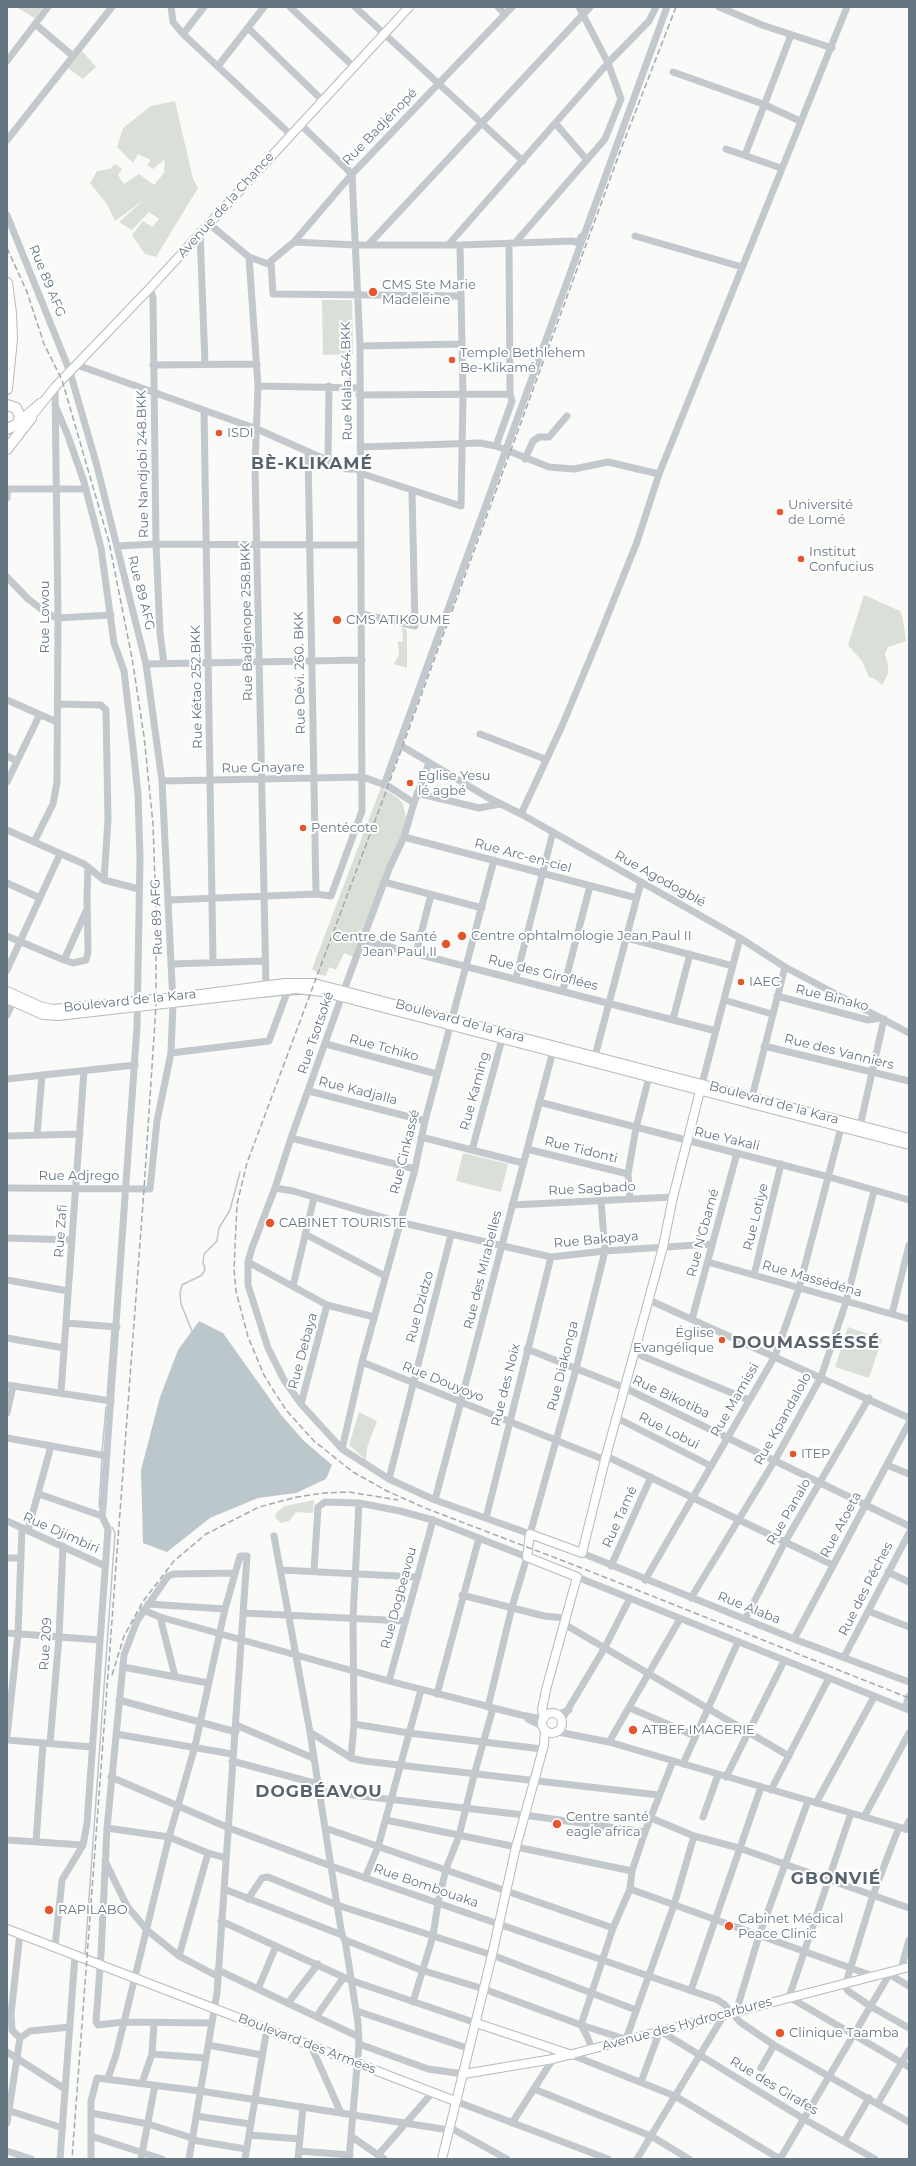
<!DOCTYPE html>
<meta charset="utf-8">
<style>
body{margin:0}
#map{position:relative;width:916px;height:2166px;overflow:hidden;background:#fafaf8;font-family:Montserrat,sans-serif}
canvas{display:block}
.frame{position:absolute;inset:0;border:8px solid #657683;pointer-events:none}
</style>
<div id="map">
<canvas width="916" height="2166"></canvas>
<div class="frame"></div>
</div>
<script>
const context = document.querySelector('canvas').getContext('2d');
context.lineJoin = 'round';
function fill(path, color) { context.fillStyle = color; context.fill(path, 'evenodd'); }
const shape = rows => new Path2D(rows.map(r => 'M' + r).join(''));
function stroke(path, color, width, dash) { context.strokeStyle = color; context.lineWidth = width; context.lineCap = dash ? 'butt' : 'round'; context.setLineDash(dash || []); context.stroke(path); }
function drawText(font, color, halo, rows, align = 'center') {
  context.font = font + ' Montserrat,sans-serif'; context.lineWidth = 4; context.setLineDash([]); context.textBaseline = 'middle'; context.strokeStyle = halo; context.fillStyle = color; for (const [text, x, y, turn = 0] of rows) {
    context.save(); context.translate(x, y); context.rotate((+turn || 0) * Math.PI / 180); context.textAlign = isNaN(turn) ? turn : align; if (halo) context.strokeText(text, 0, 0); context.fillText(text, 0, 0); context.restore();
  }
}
fill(shape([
 [16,7,43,7,35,18],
 [82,51,96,67,83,79,68,68],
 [175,101,193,179,198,188,156,257,145,254,132,235,143,221,152,227,159,219,149,212,132,230,119,222,144,200,115,221,107,204,90,183,97,171,110,169,115,164,122,169,118,175,124,184,139,174,154,185,164,173,165,159,153,169,147,165,151,160,138,154,133,163,117,147,123,128,151,106],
 [352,300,353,354,323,355,322,300],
 [864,595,900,611,903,620,906,641,888,647,885,654,888,665,888,674,882,685,875,679,869,677,862,661,848,645],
 [402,627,407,630,407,668,394,664,399,655,398,641,403,642],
 [381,787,398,798,403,804,406,818,403,831,354,957,344,953,336,970,329,967,326,976,320,975,312,969],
 [463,1153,508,1164,501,1192,456,1181],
 [848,1327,882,1339,869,1378,835,1367],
 [359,1412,377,1421,367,1448,366,1460,349,1445],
 [314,1500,313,1513,296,1512,289,1521,281,1523,275,1517,277,1512,285,1506]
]), '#dadfd7');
fill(shape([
 [199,1321,223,1333,282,1416,304,1441,332,1465,326,1479,296,1493,258,1498,210,1518,167,1552,143,1543,141,1470,160,1397,178,1350]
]), '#bbc7cb');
stroke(shape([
 [289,995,305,994],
 [265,997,283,995],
 [192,1331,181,1304,180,1293,182,1285,202,1275,205,1270,203,1262,204,1254,217,1241,219,1228,230,1210,240,1172],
 [107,1398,112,1330],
 [102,1453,106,1407],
 [99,1507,102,1458],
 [85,1954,115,1533,112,1527]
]), '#bbc7cb', 1.5);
const major = shape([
 [20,420,40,403],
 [28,421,55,387,150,288,409,7],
 [7,991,40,1006,53,1009,185,996,285,983,314,983,909,1138],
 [7,999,43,1015,58,1016,296,989,322,992,909,1145],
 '542 1723a10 10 0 1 1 20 0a10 10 0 1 1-20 0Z',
 [544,1718,542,1709,547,1686,577,1577,527,1557,530,1534,582,1553,606,1456,663,1247,673,1197,701,1087],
 [7,1929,455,2101],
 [476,2023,572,2055],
 [464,2074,553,2059,909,1967],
 [442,2159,492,1955,516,1847,544,1745,545,1730]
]);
const highway = shape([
 [7,283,11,313,12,339,7,389],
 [7,405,16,408,20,416,18,424,7,429],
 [7,449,31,418]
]);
stroke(major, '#b5babe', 10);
stroke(highway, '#b4b9bd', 12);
stroke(shape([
 [171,7,173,22,183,34,290,134],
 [290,7,353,66],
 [355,7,523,161],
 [498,7,505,14],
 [719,7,762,25,832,48],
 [35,24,73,56],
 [248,28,322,100],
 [183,34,204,7],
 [7,61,48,7],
 [218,66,264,7],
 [673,72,763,104,800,121],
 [556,124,587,160],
 [7,140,112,7],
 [726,149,781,168],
 [745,155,791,35],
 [7,215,70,372,97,466,146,664,162,781,173,1003,171,1053,157,1121,150,1189,7,1188],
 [208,223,249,257,271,265],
 [200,232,205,364],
 [635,236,742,267],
 [294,242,356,245,460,245,573,241,578,243,581,237],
 [515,243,605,139,621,99,608,63,579,7],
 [449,244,608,63,649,21,656,7],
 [368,245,590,7],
 [249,257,258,386,255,467,266,986],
 [150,288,153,298,156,544,160,633,164,664],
 [461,296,273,294,271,261,294,242,352,174,512,7],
 [360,346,462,344],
 [77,365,257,429,347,469,360,469],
 [153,365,257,364],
 [258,386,359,388],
 [359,395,510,394],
 [204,411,213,962],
 [496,446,512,401,510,394,509,243],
 [360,447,480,443,496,446,549,467,574,469,608,462,659,474],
 [308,452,316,894],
 [525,459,533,441,539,437,549,437,567,416],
 [328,460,329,386],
 [360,473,461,506,463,395,460,245],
 [7,489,86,489],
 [7,498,7,489],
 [117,546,156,544,360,545],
 [7,577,28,599,48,614,58,618,111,615],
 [362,614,415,626,412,491],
 [146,664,362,660],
 [7,700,57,722],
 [57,704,101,705,106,710,108,820,104,880],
 [480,734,545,759],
 [400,745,487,797,521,814,740,938,785,967,909,1033],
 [7,756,17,761],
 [429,763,414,803,404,837,389,869,344,990,291,1138,275,1188,252,1248,248,1262,248,1285,268,1348,284,1380,301,1404,342,1449,389,1479,435,1500,530,1534,576,1369,605,1251,601,1201],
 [162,781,363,777,388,786,414,803],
 [7,782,39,716],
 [384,785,667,7],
 [417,793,479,808,500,804],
 [521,814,562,726,599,637,637,542,659,474,847,7],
 [7,830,84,864,104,880,139,889],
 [404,837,637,898],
 [34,842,53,804,57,782,58,618,55,387],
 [384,882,482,908],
 [7,883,40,898],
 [169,900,316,894,331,896,362,811,360,346,352,174,300,124],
 [7,936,64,960,73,963,86,960,88,952,87,896,88,867],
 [627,938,733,966],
 [363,940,716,1031],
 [416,953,431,895],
 [64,960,87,909],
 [171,964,264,961],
 [7,970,60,854],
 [516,978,553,832],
 [563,990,590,886],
 [777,996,868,1020,881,1018],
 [724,1000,772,1014],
 [7,1015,15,997],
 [673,1019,690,954],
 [326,1044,437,1074],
 [764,1046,909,1081],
 [171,1053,269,1041,288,990],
 [595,1056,641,882],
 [7,1079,135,1065],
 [702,1084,740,938],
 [309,1091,425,1121],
 [752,1097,785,967],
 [539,1102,829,1177,909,1200],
 [860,1126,884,1019],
 [37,1135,42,1075],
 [7,1136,80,1134],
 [421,1137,523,1163],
 [291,1138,415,1169],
 [527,1149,628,1174],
 [472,1150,502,1039],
 [275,1188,293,1191,399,1222,551,1257,605,1251,712,1244],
 [630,1198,628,1174,636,1128,649,1077],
 [512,1205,673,1197],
 [305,1234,385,1276],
 [7,1238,72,1240],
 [248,1262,327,1305,374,1317],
 [708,1262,909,1319],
 [754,1275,781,1164],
 [7,1280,68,1291],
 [293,1286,314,1198],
 [649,1300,909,1418],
 [892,1314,909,1245],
 [692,1319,737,1153],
 [66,1323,117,1327],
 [7,1338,64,1348],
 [527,1349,625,1388,909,1526],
 [635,1353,749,1400],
 [362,1362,605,1460],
 [7,1385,111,1401],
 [61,1392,84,1071],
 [301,1404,327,1305],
 [7,1413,13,1386],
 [617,1418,711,1466],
 [7,1438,107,1456],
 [342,1449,362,1362,415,1169,425,1121,494,860],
 [606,1456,833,1565],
 [887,1465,909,1474],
 [389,1479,451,1235],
 [39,1494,102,1516],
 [435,1500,554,1047],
 [486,1518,551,1257],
 [7,1521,105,1566],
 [28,1530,51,1446],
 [274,1536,310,1732,337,1905,342,1935,345,1940,358,2023,359,2044,349,2159],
 [582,1553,794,1639,909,1682],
 [7,1558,20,1558],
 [611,1566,651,1477],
 [281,1570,418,1577],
 [314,1571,318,1507,325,1502,359,1503,400,1511,433,1520,527,1557,512,1607,488,1707],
 [888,1572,909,1582],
 [577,1577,909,1710],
 [645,1580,775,1356,799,1288,841,1128],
 [462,1595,544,1616,565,1618],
 [691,1598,775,1460,821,1377,846,1302,874,1191],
 [148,1604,225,1609],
 [143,1610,160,1617,389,1681,521,1715,543,1719],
 [868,1611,909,1627],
 [244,1613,405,1621],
 [160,1617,175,1676],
 [745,1619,785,1542,869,1398],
 [564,1624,789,1756],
 [7,1633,100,1640],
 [794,1639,909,1423],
 [844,1657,909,1533],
 [123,1667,208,1683],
 [389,1681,433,1520],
 [437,1694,479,1538],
 [119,1700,236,1732],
 [630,1708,695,1736],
 [905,1708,909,1696],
 [556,1715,569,1710],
 [528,1719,542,1726],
 [561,1721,604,1649,630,1598],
 [354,1724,409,1733,542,1749],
 [236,1725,313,1758],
 [310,1732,351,1758,364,1761,659,1795],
 [558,1732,609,1742,909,1830],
 [116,1734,232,1754],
 [7,1736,18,1634,22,1528],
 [7,1740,92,1747],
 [609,1742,680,1619],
 [50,1743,59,1637,63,1546],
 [351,1758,354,1724,353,1618,359,1503],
 [232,1761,318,1784],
 [683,1764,738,1642],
 [111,1777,229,1828,331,1866,718,2000,725,2005,740,2022,774,2045,909,2122],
 [726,1777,784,1661],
 [771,1790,829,1678],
 [319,1791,524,1815,645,1832],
 [816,1803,874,1697],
 [851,1813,789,1997,909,2067],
 [703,1817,718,1775],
 [864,1817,909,1733],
 [651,1818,694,1836,739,1848,909,1908],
 [386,1820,632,1871],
 [899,1827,873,1895,845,1986,848,1991,870,2006,909,2028],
 [107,1828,169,1837,208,1853,226,1858],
 [325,1828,613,1928],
 [905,1829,909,1821],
 [7,1840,83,1845],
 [36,1842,43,1743],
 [105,1861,127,1906,147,1930,179,1956,217,1976],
 [365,1878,378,1847,421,1690],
 [224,1889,342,1935],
 [630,1889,873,1976],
 [248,1899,262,1878,268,1877,337,1905,492,1955,636,2010],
 [221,1921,350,1980,476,2023],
 [20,1933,11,2014,12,2030,20,2038],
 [345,1940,421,1970,484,1989,581,2025,625,2039],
 [55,1947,62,1880,83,1845,87,1824,108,1529,102,1516,103,1508,137,1027,140,857,138,795,133,747,124,671,114,643,101,548,84,482,68,436,55,405],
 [179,1956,208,1853],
 [901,1969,909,1940],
 [218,1970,359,2037],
 [887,1973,909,1986],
 [258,1989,276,1946],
 [691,1990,761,1787],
 [413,2002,433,1936,438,1903,446,1869,459,1836,474,1775,493,1708],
 [288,2003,318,1964],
 [357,2011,470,2049],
 [736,2012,759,1936,808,1801],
 [316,2017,344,1977],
 [212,2023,124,2022,98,2025,96,2022,101,1954,107,1828,124,1655,137,1621,168,1576,174,1574,235,1573],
 [662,2032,804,2119,875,2159],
 [625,2042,674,1905,694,1836],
 [359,2044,428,2069,464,2074],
 [208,2045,262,2055],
 [311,2046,341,2113],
 [592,2050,588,2038,581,2025,613,1928,630,1889,632,1871,645,1832,673,1761],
 [7,2052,65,2089],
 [152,2054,206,2058],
 [572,2055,675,2096,780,2159],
 [761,2068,774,2045],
 [108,2078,116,2055,169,1837,195,1746,225,1609,240,1556,247,1556,217,1993,189,2159],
 [641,2082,659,2033],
 [142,2083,152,2054,154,2024],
 [534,2089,651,2136,689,2159],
 [455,2101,608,2159],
 [878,2103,909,2050],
 [7,2110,63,2128],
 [91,2113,148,2124,192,2138],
 [196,2116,250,2124],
 [7,2123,20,2038,30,2031,70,2027],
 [512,2123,553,2059,554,2048],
 [449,2127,507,2159],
 [249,2135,300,2139],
 [91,2136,162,2159],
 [352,2137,384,2159],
 [192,2140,246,2149],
 [844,2141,869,2098],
 [7,2151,31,2159],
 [299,2151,350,2155],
 [378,2155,432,2093],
 [60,2159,75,1955],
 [91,2159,91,2101,97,2078,200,2091,449,2130],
 [141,2159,155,2085],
 [245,2159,267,2028],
 [298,2159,303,2107],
 [637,2159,724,2015],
 [780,2159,889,1975]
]), '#c3c8cc', 7);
stroke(major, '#fff', 8);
stroke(highway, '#fff', 10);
stroke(shape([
 [676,7,621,149,388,786,247,1163,237,1204,234,1269,236,1291,248,1337,264,1375,275,1393,287,1411,314,1441,353,1472,387,1491,425,1508,574,1565,909,1698],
 [7,248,27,292,44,344,62,380,109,542,132,658,144,736,153,824,156,911,156,1005,144,1189,72,2159],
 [112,1675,124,1636,144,1600,174,1561,206,1534,259,1507,297,1497,324,1493,349,1492,398,1500]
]), '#a2aab0', 1.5, [6, 3]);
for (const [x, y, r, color] of [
 [373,292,5,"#e4572e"],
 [452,360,4,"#e4572e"],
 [219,433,4,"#e4572e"],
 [780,512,4,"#e4572e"],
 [801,559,4,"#e4572e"],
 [337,620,5,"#e4572e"],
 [410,783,4,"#e4572e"],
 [303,828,4,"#e4572e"],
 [462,936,5,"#e4572e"],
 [446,944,5,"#e4572e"],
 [741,982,4,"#e4572e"],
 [270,1223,5,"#e4572e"],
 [722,1340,4,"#e4572e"],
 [793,1454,4,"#e4572e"],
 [633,1730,5,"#e4572e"],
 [557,1824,5,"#e4572e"],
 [49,1910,5,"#e4572e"],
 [729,1926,5,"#e4572e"],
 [780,2033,5,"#e4572e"]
]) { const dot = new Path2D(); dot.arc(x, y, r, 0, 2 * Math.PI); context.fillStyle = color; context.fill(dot); stroke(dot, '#fff', 1.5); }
drawText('13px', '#657683', '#fff', [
 ["Rue Badjénopé",380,127,-46],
 ["Avenue de la Chance",226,205,-48],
 ["Rue 89 AFG",47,281,68],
 ["Rue Klala.264.BKK",347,381,-91],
 ["Rue Nandjobi 248.BKK",143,464,-91],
 ["Rue 89 AFG",141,593,76],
 ["Rue Lowou",45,617,-90],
 ["Rue Badjenope 258.BKK",247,622,-91],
 ["Rue Dévi. 260. BKK",300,673,-91],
 ["Rue Kétao 252.BKK",197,687,-91],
 ["Rue Gnayare",263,768,-1],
 ["Rue Arc-en-ciel",523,856,15],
 ["Rue Agodogblé",660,879,29],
 ["Rue 89 AFG",157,917,-92],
 ["Rue des Giroflées",543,973,14],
 ["Rue Binako",832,998,14],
 ["Boulevard de la Kara",130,1001,-6],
 ["Boulevard de la Kara",460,1021,15],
 ["Rue Tsotsoké",316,1033,-71],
 ["Rue Tchiko",384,1048,15],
 ["Rue des Vanniers",839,1052,14],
 ["Rue Kadjalla",358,1091,14],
 ["Rue Kaming",475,1091,-75],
 ["Boulevard de la Kara",774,1103,15],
 ["Rue Yakali",727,1139,13],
 ["Rue Tidonti",581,1150,14],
 ["Rue Cinkassé",405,1152,-76],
 ["Rue Adjrego",79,1176],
 ["Rue Sagbado",592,1189,-3],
 ["Rue Lotiye",756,1217,-76],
 ["Rue Zafi",61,1231,-86],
 ["Rue N'Gbamé",703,1233,-75],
 ["Rue Bakpaya",596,1240,-5],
 ["Rue des Mirabelles",483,1270,-76],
 ["Rue Massédéna",812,1279,16],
 ["Rue Dzidzo",420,1307,-75],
 ["Rue Debaya",303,1351,-75],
 ["Rue Diakonga",563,1366,-76],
 ["Rue Douyoyo",443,1382,22],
 ["Rue des Noix",506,1385,-76],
 ["Rue Bikotiba",671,1397,25],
 ["Rue Mamissi",735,1400,-60],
 ["Rue Kpandalolo",783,1419,-61],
 ["Rue Lobui",669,1431,27],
 ["Rue Panalo",789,1512,-60],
 ["Rue Tamé",620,1517,-66],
 ["Rue Atoeta",841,1525,-62],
 ["Rue Djimbiri",61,1533,24],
 ["Rue des Pêches",866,1589,-63],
 ["Rue Dogbeavou",399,1598,-75],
 ["Rue Alaba",749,1608,22],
 ["Rue 209",46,1644,-86],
 ["Rue Bombouaka",426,1886,19],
 ["Avenue des Hydrocarbures",687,2024,-15],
 ["Boulevard des Armées",307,2044,21],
 ["Rue des Girafes",774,2086,31]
]);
drawText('13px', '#657683', '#fff', [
 ["CMS Ste Marie",382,285],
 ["Madeleine",382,300],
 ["Temple Bethlehem",460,353],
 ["Be-Klikamé",460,368],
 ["ISDI",227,433],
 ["Université",788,505],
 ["de Lomé",788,520],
 ["Institut",809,552],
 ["Confucius",809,567],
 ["CMS ATIKOUME",346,620],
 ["Eglise Yesu",418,776],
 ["lé agbé",418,791],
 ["Pentécote",311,828],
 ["Centre ophtalmologie Jean Paul II",471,936],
 ["Centre de Santé",437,937,"right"],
 ["Jean Paul II",437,952,"right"],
 ["IAEC",749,982],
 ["CABINET TOURISTE",279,1223],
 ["Église",714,1333,"right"],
 ["Evangélique",714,1348,"right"],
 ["ITEP",801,1454],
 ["ATBEF IMAGERIE",642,1730],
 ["Centre santé",566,1817],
 ["eagle africa",566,1832],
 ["RAPILABO",58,1910],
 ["Cabinet Médical",738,1919],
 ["Peace Clinic",738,1934],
 ["Clinique Taamba",789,2033]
], 'left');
context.letterSpacing = '1px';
drawText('bold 17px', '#57646e', '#fff', [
 ["BÈ-KLIKAMÉ",312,464],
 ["DOUMASSÉSSÉ",806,1343],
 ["DOGBÉAVOU",319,1792],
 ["GBONVIÉ",836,1879]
]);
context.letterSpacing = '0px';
</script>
